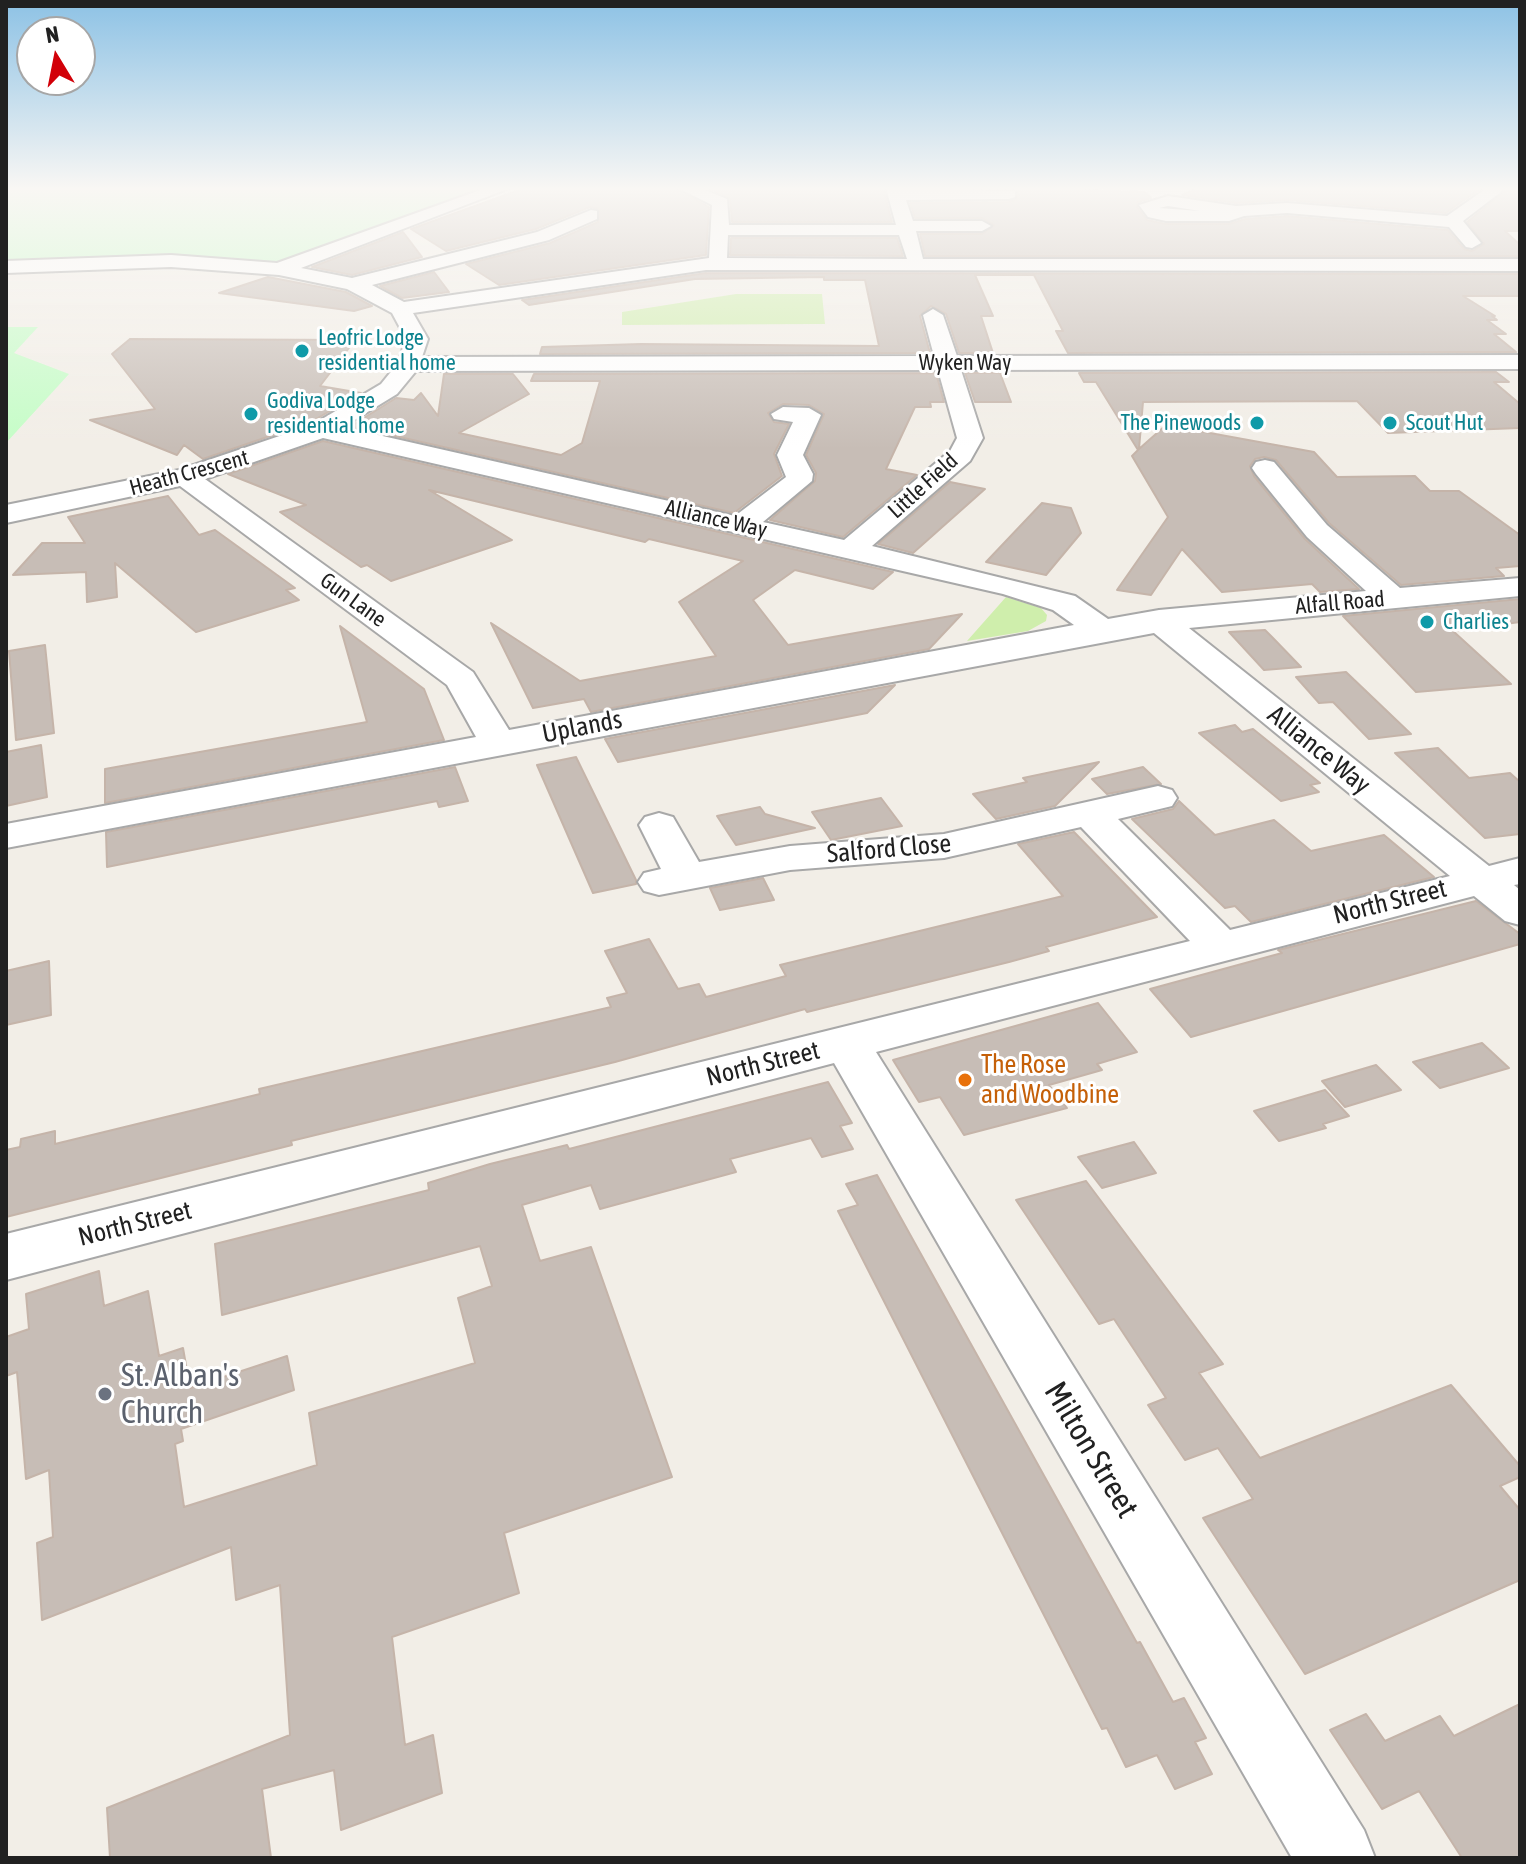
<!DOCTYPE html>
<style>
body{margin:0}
#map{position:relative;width:1526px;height:1864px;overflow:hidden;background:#f2eee7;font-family:"Asap Condensed",sans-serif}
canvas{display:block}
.frame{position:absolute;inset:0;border:8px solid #212121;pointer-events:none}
.north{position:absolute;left:16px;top:16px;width:80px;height:80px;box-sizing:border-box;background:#fff;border:2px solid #a6a6a6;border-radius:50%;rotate:350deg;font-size:22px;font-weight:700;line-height:32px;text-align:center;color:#212121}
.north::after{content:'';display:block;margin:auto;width:28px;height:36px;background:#d20008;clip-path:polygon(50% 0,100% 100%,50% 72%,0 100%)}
</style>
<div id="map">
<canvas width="1526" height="1864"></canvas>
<div class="frame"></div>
<div class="north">N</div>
</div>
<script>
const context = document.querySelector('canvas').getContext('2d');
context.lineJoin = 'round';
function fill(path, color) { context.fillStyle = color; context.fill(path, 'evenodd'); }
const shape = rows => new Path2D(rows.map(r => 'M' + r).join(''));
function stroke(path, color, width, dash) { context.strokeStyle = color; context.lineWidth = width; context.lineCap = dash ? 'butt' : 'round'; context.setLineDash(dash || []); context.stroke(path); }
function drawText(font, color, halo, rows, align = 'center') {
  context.font = font + ' "Asap Condensed",sans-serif'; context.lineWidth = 6; context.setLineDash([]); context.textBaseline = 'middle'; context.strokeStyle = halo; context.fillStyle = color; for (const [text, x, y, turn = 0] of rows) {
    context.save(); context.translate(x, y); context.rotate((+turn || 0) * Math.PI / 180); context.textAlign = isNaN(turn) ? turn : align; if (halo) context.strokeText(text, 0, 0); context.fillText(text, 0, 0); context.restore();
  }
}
fill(shape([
 [736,294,822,294,825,324,622,325,622,312],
 [1006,597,1041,608,1047,615,1046,621,1028,631,967,641]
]), '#cfeeac');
fill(shape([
 [6,188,489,188,278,266,6,265],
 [6,327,38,327,14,353,69,374,6,443]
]), '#c4fdc6');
const building = shape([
 [525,188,675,188,709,207,706,255,499,285,466,264,550,243,598,222,599,209,590,207,536,229,446,251,411,229,525,188],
 [709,188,883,188,892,222,732,222,730,199,709,188],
 [1016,188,1145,192,1151,198,1138,202,1137,207,1147,220,1166,224,1229,224,1245,219,1287,216,1448,230,1464,249,1472,251,1484,244,1467,222,1509,188,1520,188,1520,231,1505,231,1520,245,1520,256,925,256,920,234,982,234,994,225,982,218,915,218,910,203,1009,202,1017,199,1016,188],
 [1199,188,1481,188,1446,213,1287,200,1236,203,1182,195,1199,188],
 [403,232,422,257,352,275,312,267,403,232],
 [731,238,897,238,903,256,730,255,731,238],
 [434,272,449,292,402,298,380,286,434,272],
 [706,273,1520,274,1520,296,1463,296,1495,316,1492,316,1497,320,1487,320,1506,334,1494,334,1516,352,1473,352,1068,353,1056,331,1063,331,1034,275,975,275,993,316,981,316,993,353,959,353,946,314,931,306,920,316,930,353,540,354,542,347,641,344,879,346,865,280,824,280,824,277,695,279,529,305,522,300,706,273],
 [268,277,346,292,372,306,354,311,219,293,268,277],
 [130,339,355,340,320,386,361,393,311,422,203,459,184,445,177,455,90,420,155,409,112,354,130,339],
 [1496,372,1509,382,1494,382,1520,404,1520,428,1388,433,1357,401,1143,402,1139,449,1166,425,1314,452,1337,477,1415,476,1430,491,1459,491,1520,535,1520,566,1496,568,1504,576,1401,585,1329,523,1276,460,1264,457,1255,459,1250,466,1254,476,1305,539,1359,589,1320,592,1312,584,1222,592,1182,549,1151,595,1117,590,1168,517,1132,456,1138,450,1096,382,1084,382,1079,373,1496,372],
 [936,373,944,402,930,402,931,407,915,407,886,469,917,475,843,537,770,520,815,481,816,473,806,455,824,414,809,405,783,404,768,413,774,422,789,424,774,454,782,476,734,513,351,426,396,398,414,400,421,393,438,416,444,374,513,374,529,394,459,433,561,455,582,443,600,381,531,381,534,374,936,373],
 [965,373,1000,373,1011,402,975,402,965,373],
 [323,441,893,572,873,589,795,570,753,600,788,645,962,614,929,649,591,712,584,699,533,708,491,623,580,681,716,656,679,602,743,561,649,539,645,542,429,490,512,540,391,581,367,565,361,567,280,512,306,505,228,474,323,441],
 [950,482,985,489,913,553,878,544,950,482],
 [168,496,199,535,215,530,295,588,286,590,299,600,196,632,115,563,117,597,87,602,86,572,13,575,42,543,85,543,68,517,168,496],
 [1042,503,1071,508,1081,533,1046,575,986,562,1042,503],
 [1520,599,1520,622,1453,631,1511,684,1416,692,1343,616,1520,599],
 [340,626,424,689,444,740,105,803,105,769,367,722,340,626],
 [1265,630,1273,638,1301,667,1264,670,1229,632,1265,630],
 [45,645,54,733,16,740,9,651,45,645],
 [1346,672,1411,734,1369,739,1333,702,1319,703,1296,677,1346,672],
 [895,685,867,713,618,762,605,739,895,685],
 [1235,725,1242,732,1253,729,1320,783,1310,785,1319,792,1281,801,1199,733,1235,725],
 [41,745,47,797,6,806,6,752,41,745],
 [1438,748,1469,778,1510,773,1520,782,1520,834,1485,838,1395,753,1438,748],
 [576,757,636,880,636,884,593,893,537,765,576,757],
 [1099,762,1055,806,996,819,973,794,1027,782,1023,778,1099,762],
 [455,767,468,801,439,807,437,801,107,867,106,832,455,767],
 [1143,767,1161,784,1107,794,1092,779,1143,767],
 [881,798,902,826,831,840,812,812,881,798],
 [1179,801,1215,835,1274,820,1311,851,1384,835,1434,877,1251,922,1235,906,1225,908,1132,819,1173,809,1179,801],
 [760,807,765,814,815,828,736,845,717,816,760,807],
 [1074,832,1157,917,1046,947,1049,951,1009,962,807,1012,805,1009,615,1062,291,1141,292,1145,6,1217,6,1150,20,1147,21,1139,55,1131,55,1144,260,1094,259,1089,611,1007,607,998,627,993,605,951,649,939,678,989,699,984,706,997,786,976,780,965,1063,896,1018,844,1074,832],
 [763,878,774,900,720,910,710,888,763,878],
 [1476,901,1520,934,1520,944,1191,1037,1150,989,1282,953,1278,950,1476,901],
 [49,961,51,1015,6,1025,6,971,49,961],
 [1098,1003,1137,1052,1097,1064,1102,1070,1049,1085,1067,1108,964,1135,940,1097,919,1102,893,1060,1098,1003],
 [1482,1043,1509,1068,1440,1088,1413,1062,1482,1043],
 [1376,1065,1401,1090,1345,1107,1322,1081,1376,1065],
 [828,1082,852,1123,840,1126,853,1149,822,1157,811,1138,730,1159,736,1172,600,1209,591,1185,522,1205,540,1261,591,1247,672,1477,504,1533,519,1593,392,1637,405,1745,433,1735,442,1793,341,1830,334,1770,262,1789,271,1858,110,1858,107,1808,290,1735,280,1585,236,1600,231,1547,42,1620,37,1543,53,1537,49,1470,26,1479,17,1372,6,1376,6,1337,29,1329,26,1294,99,1271,104,1306,148,1291,159,1356,183,1348,190,1388,287,1356,294,1390,181,1429,183,1441,175,1444,184,1507,317,1465,309,1413,475,1363,458,1298,492,1286,480,1246,222,1315,215,1244,429,1190,428,1183,490,1164,567,1145,569,1149,828,1082],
 [1325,1090,1349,1116,1323,1124,1326,1128,1279,1141,1254,1111,1325,1090],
 [1134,1142,1156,1173,1102,1188,1078,1157,1134,1142],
 [877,1175,1137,1643,1140,1642,1173,1702,1184,1698,1206,1738,1195,1742,1212,1774,1175,1789,1157,1755,1126,1767,1107,1728,1102,1729,838,1211,858,1205,846,1184,877,1175],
 [1086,1181,1223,1364,1199,1373,1260,1458,1451,1385,1520,1466,1520,1477,1500,1486,1520,1510,1520,1580,1305,1674,1203,1518,1253,1499,1218,1448,1185,1460,1148,1405,1166,1398,1114,1319,1099,1324,1016,1200,1086,1181],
 [1520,1704,1520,1858,1462,1858,1419,1791,1382,1809,1330,1730,1366,1714,1385,1741,1440,1716,1454,1736,1520,1704]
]);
fill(building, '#c7bdb6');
stroke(building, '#c5b4a9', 2);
const minor = shape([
 [486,188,510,188,301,268,352,278,537,232,591,210,597,211,597,219,549,240,372,285,404,302,709,258,712,205,678,188,700,188,727,199,729,225,896,225,886,188,1015,191,1015,197,1009,199,906,200,913,221,982,221,991,226,982,231,916,231,923,259,1520,259,1520,271,706,270,413,313,428,339,422,357,934,356,923,315,933,309,943,315,957,356,1520,355,1520,369,961,370,983,438,970,461,872,546,1075,596,1108,619,1159,610,1366,591,1307,537,1256,474,1252,468,1256,462,1265,460,1274,462,1327,525,1400,588,1520,578,1520,596,1189,628,1489,866,1520,858,1520,884,1514,885,1520,890,1520,925,1505,921,1474,896,876,1052,1364,1830,1375,1858,1292,1858,834,1063,6,1280,6,1234,1190,941,1081,827,944,858,790,870,659,895,644,891,638,882,644,873,661,869,639,825,645,817,659,813,673,817,699,862,790,846,944,834,1158,786,1172,790,1177,798,1172,806,1118,819,1230,930,1450,876,1154,633,6,848,6,824,476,737,447,685,180,486,6,523,6,505,179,470,312,425,381,384,398,363,406,339,392,313,347,289,279,275,171,267,6,273,6,261,171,255,277,263,486,188],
 [728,235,899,235,907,259,727,258,728,235],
 [938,370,957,438,950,451,844,540,763,522,812,481,813,474,803,455,821,415,809,408,783,407,771,414,774,419,793,422,777,455,786,477,735,516,343,427,397,394,416,371,938,370],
 [323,438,1003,594,1053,610,1074,625,509,730,473,672,205,479,323,438],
 [1487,188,1506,188,1463,221,1481,243,1472,248,1466,247,1449,227,1287,213,1244,216,1229,221,1166,221,1148,217,1139,205,1168,196,1236,206,1287,203,1447,216,1487,188],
 [1168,206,1200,211,1159,208,1168,206]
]);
stroke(minor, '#a8a8a8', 4);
fill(minor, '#fff');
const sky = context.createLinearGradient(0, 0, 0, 449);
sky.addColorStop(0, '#8dc2e5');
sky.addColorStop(0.42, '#f9f7f4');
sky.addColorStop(1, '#f9f7f400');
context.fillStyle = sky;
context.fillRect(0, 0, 1526, 449);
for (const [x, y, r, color] of [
 [302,351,8,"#0f9aa8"],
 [251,414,8,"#0f9aa8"],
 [1257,423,8,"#0f9aa8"],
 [1390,423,8,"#0f9aa8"],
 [1427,622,8,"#0f9aa8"],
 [965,1080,8,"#e8710a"],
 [105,1394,8,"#6b7280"]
]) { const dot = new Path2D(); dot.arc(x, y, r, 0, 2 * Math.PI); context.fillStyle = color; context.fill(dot); stroke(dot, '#fff', 3); }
drawText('22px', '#0d838f', '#fff', [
 ["Leofric Lodge",318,338],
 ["residential home",318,363],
 ["Godiva Lodge",267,401],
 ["residential home",267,426],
 ["The Pinewoods",1241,423,"right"],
 ["Scout Hut",1406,423],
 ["Charlies",1443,622]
], 'left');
drawText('22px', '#212121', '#fff', [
 ["Wyken Way",965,363],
 ["Heath Crescent",189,473,-15],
 ["Little Field",923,486,-42],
 ["Alliance Way",716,519,13],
 ["Gun Lane",353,600,36],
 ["Alfall Road",1340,603,-5]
]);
drawText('26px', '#212121', '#fff', [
 ["Uplands",582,727,-11],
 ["Alliance Way",1319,750,39],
 ["Salford Close",889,849,-5],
 ["North Street",1390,902,-14],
 ["North Street",763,1064,-14],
 ["North Street",135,1224,-14]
]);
drawText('26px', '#c56008', '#fff', [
 ["The Rose",981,1065],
 ["and Woodbine",981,1095]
], 'left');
drawText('32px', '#5b616d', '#fff', [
 ["St. Alban's",121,1376],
 ["Church",121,1413]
], 'left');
drawText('32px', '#212121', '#fff', [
 ["Milton Street",1091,1450,59]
]);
</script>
